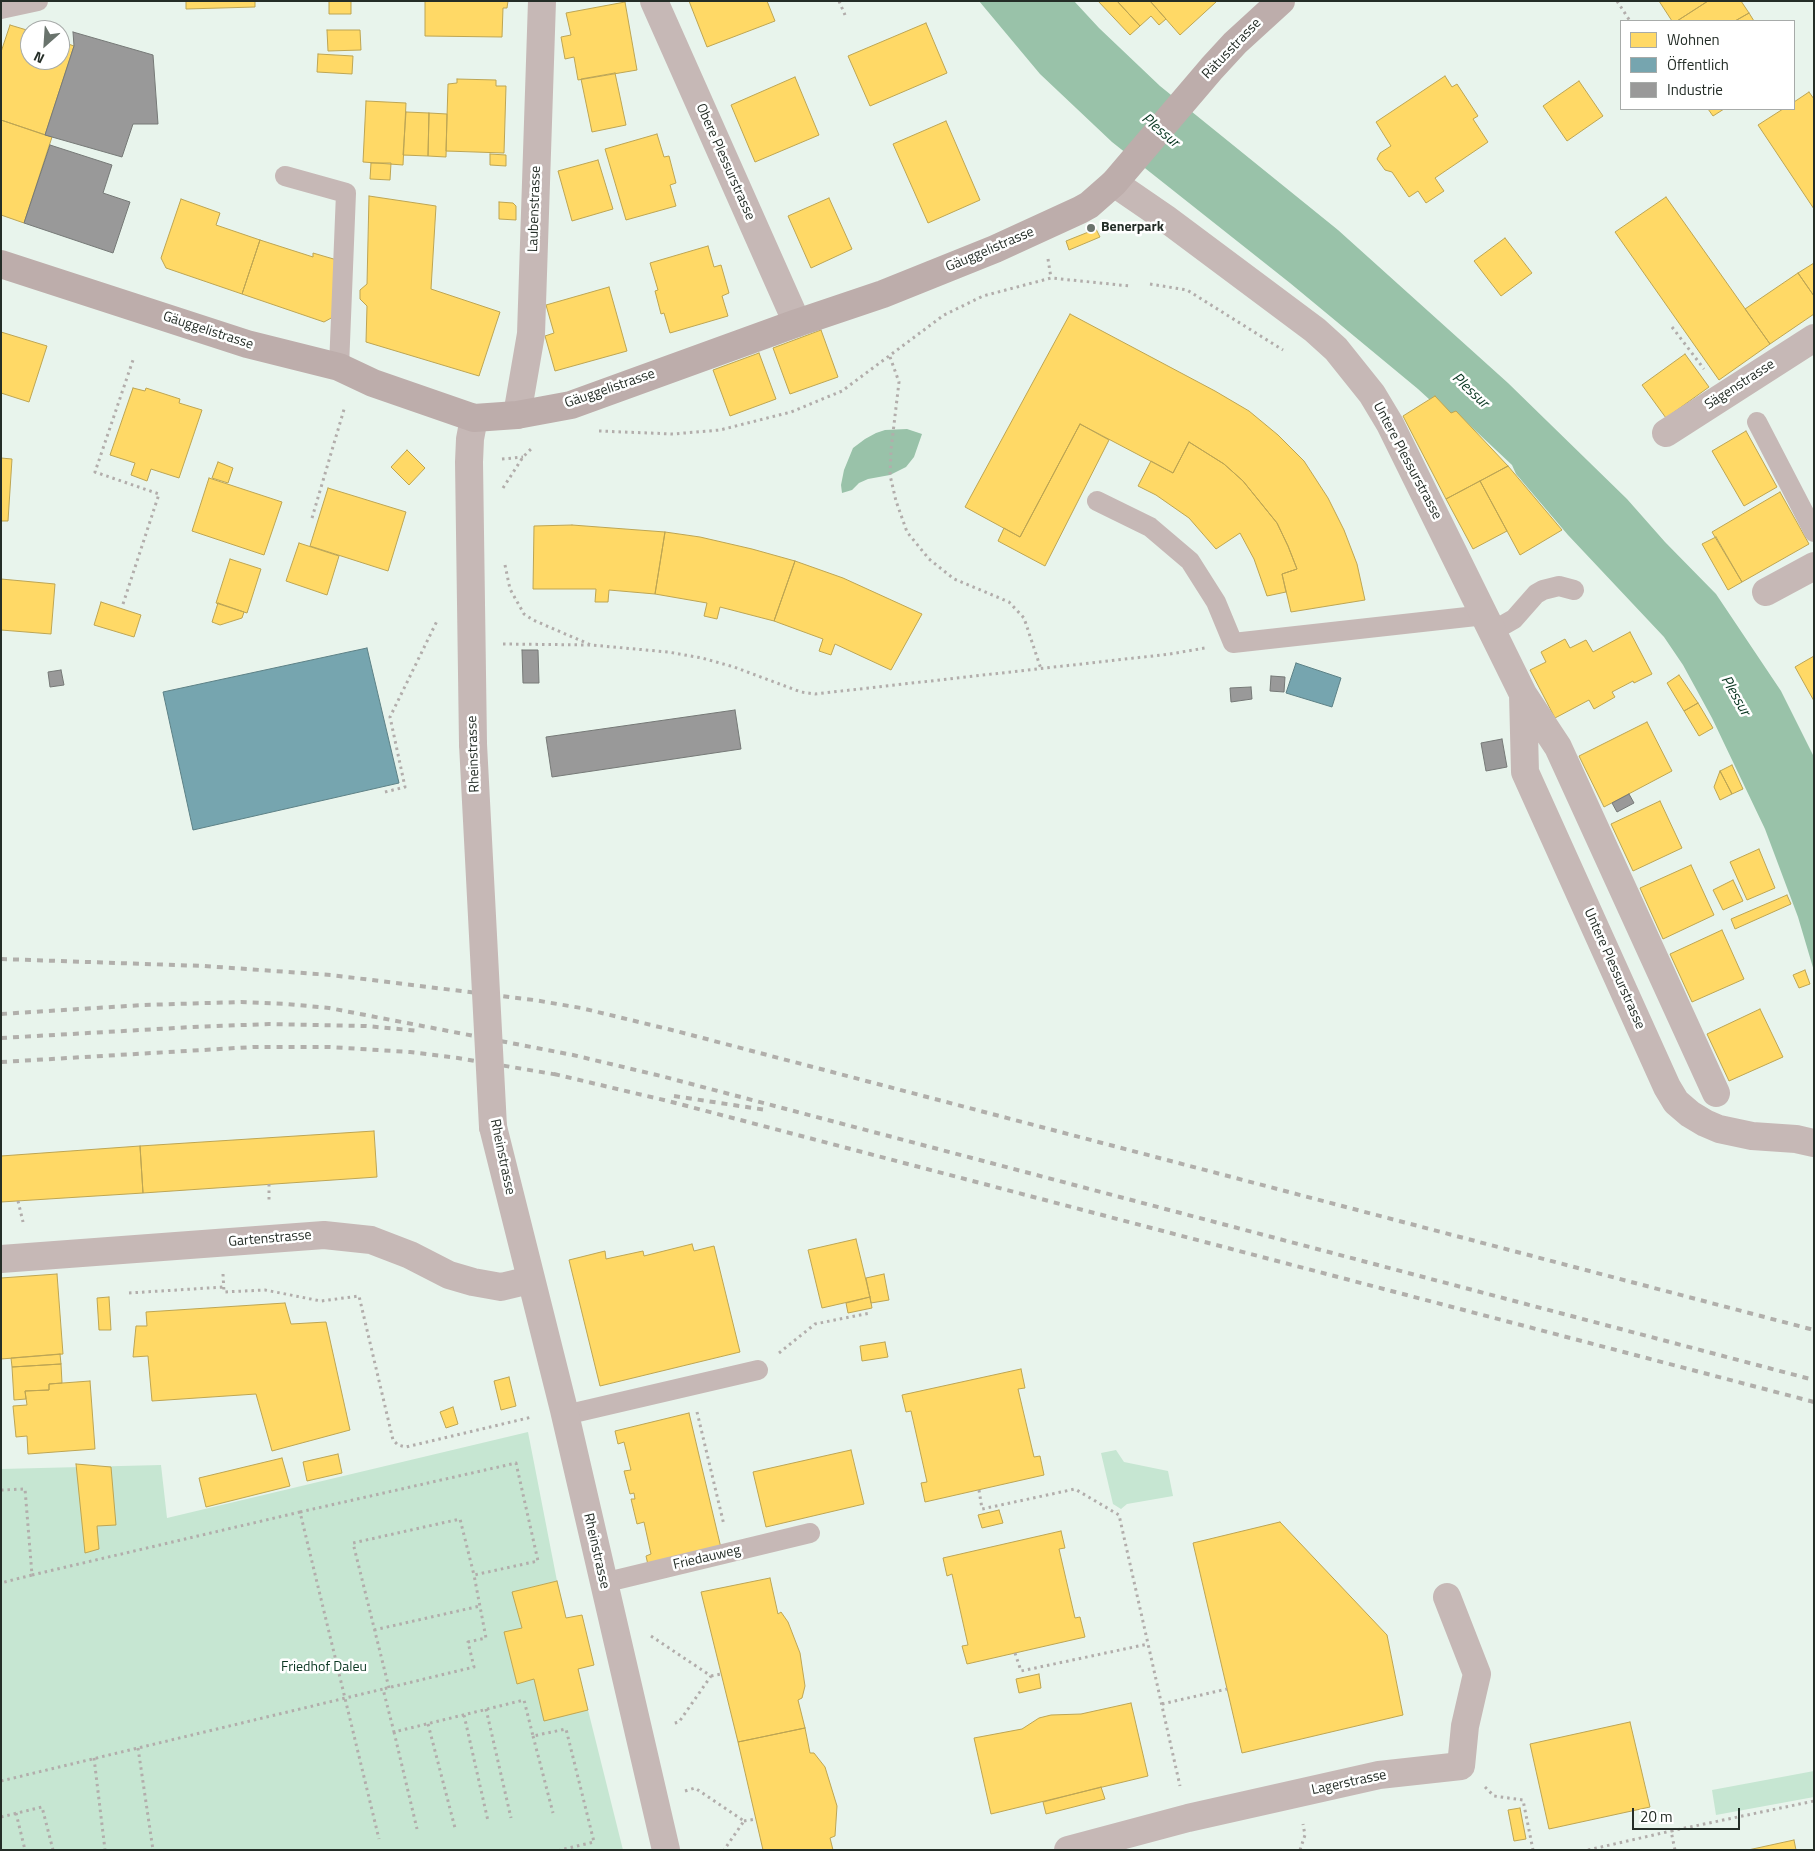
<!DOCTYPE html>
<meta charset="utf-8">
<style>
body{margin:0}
#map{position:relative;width:1815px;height:1851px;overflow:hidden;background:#e8f4ec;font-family:"Titillium Web",sans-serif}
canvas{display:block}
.frame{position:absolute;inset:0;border:2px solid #242d27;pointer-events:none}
.legend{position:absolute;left:1620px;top:20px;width:175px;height:90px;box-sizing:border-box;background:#fff;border:1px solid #a7aba9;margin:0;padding:6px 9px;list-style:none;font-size:15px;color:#242d27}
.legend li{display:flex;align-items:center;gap:10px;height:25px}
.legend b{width:25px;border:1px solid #a7aba9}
.north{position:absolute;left:20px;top:20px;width:50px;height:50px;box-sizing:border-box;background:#fff;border:1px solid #a7aba9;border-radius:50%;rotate:206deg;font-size:14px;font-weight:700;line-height:20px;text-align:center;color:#242d27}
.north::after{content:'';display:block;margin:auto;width:18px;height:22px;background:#69736c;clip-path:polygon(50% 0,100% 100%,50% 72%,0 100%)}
.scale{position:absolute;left:1632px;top:1808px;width:108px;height:22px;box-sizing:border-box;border:2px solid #242d27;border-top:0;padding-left:6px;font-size:15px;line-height:18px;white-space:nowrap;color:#242d27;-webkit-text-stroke:4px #fff;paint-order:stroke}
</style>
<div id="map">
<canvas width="1815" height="1851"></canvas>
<div class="frame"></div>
<ul class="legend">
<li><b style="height:14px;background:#ffd966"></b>Wohnen</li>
<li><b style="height:14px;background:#76a5af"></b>Öffentlich</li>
<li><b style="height:14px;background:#999"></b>Industrie</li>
</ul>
<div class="north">N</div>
<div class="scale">20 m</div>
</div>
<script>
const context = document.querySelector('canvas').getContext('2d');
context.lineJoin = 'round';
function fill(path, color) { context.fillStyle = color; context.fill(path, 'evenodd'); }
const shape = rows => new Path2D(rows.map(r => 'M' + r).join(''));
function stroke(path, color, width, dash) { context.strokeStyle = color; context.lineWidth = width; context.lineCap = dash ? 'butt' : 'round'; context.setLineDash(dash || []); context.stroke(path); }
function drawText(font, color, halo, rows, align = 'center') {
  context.font = font + ' "Titillium Web",sans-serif'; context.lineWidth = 5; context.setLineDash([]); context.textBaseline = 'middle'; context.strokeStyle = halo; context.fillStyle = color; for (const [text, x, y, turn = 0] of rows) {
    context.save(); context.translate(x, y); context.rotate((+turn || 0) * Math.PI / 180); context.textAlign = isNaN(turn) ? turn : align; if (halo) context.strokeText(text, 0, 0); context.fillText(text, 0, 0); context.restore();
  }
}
fill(shape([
 [528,1432,557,1581,513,1592,522,1628,504,1633,517,1684,534,1679,544,1720,588,1710,623,1850,1,1850,1,1469,161,1465,167,1518],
 [1116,1450,1124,1462,1168,1471,1173,1496,1127,1504,1121,1509,1113,1504,1101,1453],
 [1814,1771,1814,1797,1716,1815,1712,1790]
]), '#c6e6d2');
fill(shape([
 [979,1,1074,1,1099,28,1160,86,1338,230,1508,383,1627,499,1665,542,1716,594,1781,691,1814,757,1814,971,1798,917,1765,829,1712,718,1683,665,1664,637,1568,535,1516,474,1512,465,1462,418,1454,422,1418,389,1290,283,1112,142,1040,74],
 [907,429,922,434,914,457,906,467,890,475,868,479,859,483,852,490,842,493,841,485,844,470,853,448,865,439,876,433,885,430]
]), '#99c2a9');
const homes = shape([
 [186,1,255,1,255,7,186,9,186,1],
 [329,1,351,1,351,14,329,14,329,1],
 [425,1,508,1,507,8,503,8,502,37,425,36,425,1],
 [689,1,767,1,775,21,707,47,689,1],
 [1098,1,1117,1,1140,26,1130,35,1098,1],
 [1117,1,1150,1,1166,19,1159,25,1151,16,1140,26,1117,1],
 [1150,1,1215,1,1216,2,1180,35,1150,1],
 [1659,1,1708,1,1677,21,1672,21,1659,1],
 [1708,1,1741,1,1749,13,1735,21,1677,21,1708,1],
 [625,2,637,70,578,80,574,57,565,59,561,37,571,35,566,13,625,2],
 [1749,13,1754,21,1735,21,1749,13],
 [926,23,947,73,870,106,848,56,926,23],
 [10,25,30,31,30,60,60,60,60,41,74,46,45,135,1,120,1,52,10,25],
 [327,30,360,30,361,50,328,51,327,30],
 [318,54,353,56,352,74,317,72,318,54],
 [615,73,626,125,592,132,581,79,615,73],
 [1445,76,1452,87,1457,84,1478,116,1473,119,1488,142,1435,178,1444,191,1426,203,1418,191,1409,197,1392,172,1385,170,1377,159,1380,153,1391,146,1376,122,1445,76],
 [795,77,819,135,755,162,731,105,795,77],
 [457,79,496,80,496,86,506,86,504,153,446,151,448,84,457,83,457,79],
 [1579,81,1603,116,1567,141,1543,106,1579,81],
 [1809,92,1814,99,1814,209,1758,125,1783,109,1794,109,1794,102,1809,92],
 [366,101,406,103,403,165,363,162,366,101],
 [1708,109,1724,109,1713,116,1708,109],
 [406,112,429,113,428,156,403,155,406,112],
 [429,113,447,114,446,157,428,156,429,113],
 [1,120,52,137,24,223,1,215,1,120],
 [946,121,980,200,928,223,893,144,946,121],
 [657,134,664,157,669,156,676,183,670,185,676,206,626,220,605,149,657,134],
 [490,154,506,155,506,166,490,165,490,154],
 [598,160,613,209,572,221,558,171,598,160],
 [371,163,391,163,390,180,370,179,371,163],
 [369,196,436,206,431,289,500,312,479,376,366,342,367,306,360,299,360,290,367,284,369,196],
 [1666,197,1770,344,1719,380,1615,232,1666,197],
 [829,198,852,249,811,268,788,216,829,198],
 [181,199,220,213,216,225,260,240,242,294,166,268,161,258,181,199],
 [499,202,513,203,516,206,516,220,499,219,499,202],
 [1096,229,1100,237,1069,250,1066,241,1096,229],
 [1505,238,1532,273,1501,296,1474,261,1505,238],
 [260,240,313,257,313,253,337,260,333,317,324,322,242,294,260,240],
 [708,246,714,267,721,265,729,293,722,296,728,316,670,333,664,313,661,314,655,291,658,290,650,263,708,246],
 [1814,263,1814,296,1798,273,1814,263],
 [1798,273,1814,296,1814,314,1770,344,1745,309,1798,273],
 [609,287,627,351,555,371,545,336,554,333,546,305,609,287],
 [1070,314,1215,391,1249,411,1278,435,1304,461,1328,498,1344,530,1357,564,1365,600,1291,612,1282,574,1297,569,1288,546,1277,523,1243,481,1224,464,1189,442,1173,473,1080,424,1020,537,965,507,1070,314],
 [821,330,838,377,790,394,773,348,821,330],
 [1,332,47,346,29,402,1,393,1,332],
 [759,353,776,399,730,416,713,370,759,353],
 [1685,354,1709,387,1666,418,1642,385,1685,354],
 [133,388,145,391,146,388,180,399,179,403,202,410,179,478,151,469,147,481,131,475,135,463,110,455,133,388],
 [1435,396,1451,413,1456,411,1508,466,1446,499,1403,416,1435,396],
 [1080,424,1109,440,1045,566,998,541,1004,528,1020,537,1080,424],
 [1746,431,1777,487,1744,506,1712,451,1746,431],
 [1189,442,1224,464,1243,481,1277,523,1288,546,1297,569,1282,574,1286,592,1267,596,1254,559,1240,533,1216,549,1189,518,1156,495,1138,486,1151,461,1173,473,1189,442],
 [407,450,425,468,409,485,391,467,407,450],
 [1,458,12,459,8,521,1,521,1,458],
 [218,462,233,468,228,483,212,478,218,462],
 [1508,466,1562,530,1520,555,1480,481,1508,466],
 [209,478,282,502,264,555,192,531,209,478],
 [1480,481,1507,531,1473,549,1446,499,1480,481],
 [328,488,406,512,388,571,310,546,328,488],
 [1780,492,1809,544,1742,582,1712,532,1780,492],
 [572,525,665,532,655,594,609,590,608,602,595,602,596,589,533,589,534,526,572,525],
 [665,532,700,537,752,549,795,561,774,621,720,607,717,619,704,616,707,603,655,594,665,532],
 [1716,537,1742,582,1728,590,1702,544,1716,537],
 [299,543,339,556,327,595,286,581,299,543],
 [230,559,261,569,247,613,216,603,230,559],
 [795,561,843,578,922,614,891,670,835,644,831,655,819,651,823,639,774,621,795,561],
 [1,579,55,584,51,634,1,630,1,579],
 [101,602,141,615,134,637,94,625,101,602],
 [218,603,244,612,242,618,220,625,212,622,218,603],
 [1630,632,1652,674,1634,683,1633,681,1612,692,1615,697,1594,709,1589,700,1555,718,1530,670,1546,662,1541,652,1565,639,1570,648,1586,640,1593,652,1630,632],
 [1814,656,1814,701,1795,667,1814,656],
 [1679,675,1698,703,1684,711,1667,683,1679,675],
 [1698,703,1713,728,1699,736,1684,711,1698,703],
 [1647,722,1672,771,1604,807,1579,756,1647,722],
 [1732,765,1743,789,1732,794,1720,771,1732,765],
 [1720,771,1732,794,1720,800,1714,787,1720,771],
 [1660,801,1682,848,1633,871,1611,824,1660,801],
 [1759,849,1775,888,1747,900,1730,862,1759,849],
 [1691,865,1714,915,1663,939,1640,888,1691,865],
 [1733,880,1743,901,1723,910,1713,890,1733,880],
 [1787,895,1791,904,1735,929,1731,919,1787,895],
 [1722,930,1744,979,1692,1002,1670,954,1722,930],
 [1805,970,1810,984,1799,988,1793,975,1805,970],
 [1760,1009,1783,1057,1729,1081,1707,1034,1760,1009],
 [374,1131,377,1177,143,1193,140,1146,374,1131],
 [140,1146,143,1193,1,1202,1,1156,140,1146],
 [856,1239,870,1297,822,1308,808,1250,856,1239],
 [692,1244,694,1251,714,1246,740,1352,600,1386,569,1260,605,1251,606,1259,643,1251,644,1256,692,1244],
 [57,1274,63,1354,1,1359,1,1278,57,1274],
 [884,1274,889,1300,871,1303,866,1278,884,1274],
 [109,1297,111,1330,99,1330,97,1298,109,1297],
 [870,1297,872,1308,848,1313,846,1303,870,1297],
 [285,1303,291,1324,326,1322,350,1430,272,1451,256,1394,152,1401,148,1356,133,1357,136,1326,147,1326,146,1312,285,1303],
 [885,1342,888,1357,862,1361,860,1346,885,1342],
 [60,1354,61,1364,12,1367,11,1358,60,1354],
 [61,1364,62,1383,49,1384,49,1390,25,1391,26,1399,14,1400,12,1367,61,1364],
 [1021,1369,1025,1388,1018,1389,1034,1457,1040,1456,1044,1475,925,1502,921,1483,927,1482,911,1411,906,1412,902,1395,1021,1369],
 [509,1377,516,1406,501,1410,494,1381,509,1377],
 [90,1381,95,1449,28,1454,27,1436,16,1437,13,1406,27,1405,25,1391,49,1390,49,1384,90,1381],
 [453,1407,458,1424,446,1428,440,1412,453,1407],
 [689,1413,721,1548,648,1565,646,1556,651,1554,644,1522,637,1524,631,1499,635,1499,634,1493,630,1494,624,1471,631,1470,624,1442,618,1444,615,1431,689,1413],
 [851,1450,864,1504,766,1527,753,1472,851,1450],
 [338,1454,342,1473,307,1481,303,1462,338,1454],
 [282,1458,290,1486,206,1507,199,1478,282,1458],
 [76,1464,111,1467,116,1525,97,1526,99,1549,85,1553,76,1464],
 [999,1510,1003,1523,982,1528,978,1515,999,1510],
 [1280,1522,1387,1635,1403,1715,1242,1753,1193,1543,1280,1522],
 [1061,1531,1065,1548,1059,1549,1075,1618,1080,1617,1085,1637,967,1664,962,1646,968,1645,952,1574,947,1576,943,1558,1061,1531],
 [770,1578,778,1614,781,1612,788,1622,800,1653,805,1686,802,1698,798,1700,805,1728,738,1742,701,1592,770,1578],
 [557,1581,566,1618,582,1615,594,1665,578,1669,588,1710,544,1721,534,1679,517,1684,504,1632,522,1628,512,1592,557,1581],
 [1039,1674,1041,1688,1019,1693,1016,1679,1039,1674],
 [1131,1703,1148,1776,991,1814,974,1738,1022,1729,1039,1718,1051,1715,1081,1714,1131,1703],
 [1630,1722,1650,1807,1549,1829,1530,1744,1630,1722],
 [805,1728,810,1753,814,1753,825,1767,837,1806,835,1836,830,1838,833,1850,763,1850,738,1742,805,1728],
 [1101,1787,1105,1799,1046,1814,1043,1802,1101,1787],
 [1520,1808,1526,1839,1514,1841,1508,1810,1520,1808],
 [1794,1840,1796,1850,1748,1850,1794,1840]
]);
fill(homes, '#ffd966');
stroke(homes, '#bda553', 1);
const public = shape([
 [367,648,399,783,193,830,163,692,367,648],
 [1296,663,1341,678,1332,707,1286,693,1296,663]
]);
fill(public, '#76a5af');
stroke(public, '#5d8186', 1);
const industry = shape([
 [73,32,153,55,158,124,133,124,122,157,45,135,74,46,73,32],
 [50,145,112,165,103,193,130,202,113,253,24,223,50,145],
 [522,650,538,650,539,683,523,683,522,650],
 [61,670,64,685,50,687,48,672,61,670],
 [1271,676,1285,677,1284,692,1270,691,1271,676],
 [1251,687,1252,699,1231,702,1230,688,1251,687],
 [735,710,741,749,552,777,546,737,735,710],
 [1502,739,1507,767,1486,771,1481,743,1502,739],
 [1629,794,1634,803,1617,812,1612,803,1629,794]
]);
fill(industry, '#999');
stroke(industry, '#767977', 1);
stroke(shape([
 [839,1,845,15],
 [1617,1,1630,21],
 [1048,259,1051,278],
 [1150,284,1187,290,1283,350],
 [1672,327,1704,369],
 [890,357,899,382,891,450,890,475,896,501,907,532,929,559,954,579,1009,602,1024,618,1041,669],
 [599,431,673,434,720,430,791,412,842,391,944,315,983,296,1051,278,1130,286],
 [502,459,523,457],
 [503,488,523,457,533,447],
 [312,518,345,406],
 [505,565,510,589,524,614,533,620,591,645],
 [123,604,159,494,95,472,133,360],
 [503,644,591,645,668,652,702,658,734,667,801,692,815,694,1170,654,1205,648],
 [385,792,405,787,390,717,437,621],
 [269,1184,269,1203],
 [18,1201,23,1222],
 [223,1274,224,1292,265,1290,321,1301,359,1296,393,1440,398,1445,406,1447,532,1417],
 [129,1293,224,1287],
 [779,1353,815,1324,870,1313],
 [697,1412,724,1525],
 [1,1490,25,1489,32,1575,1,1583],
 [979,1490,982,1509,1075,1489,1119,1515,1180,1786],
 [300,1512,516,1463,538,1561,474,1575,486,1638,468,1642,474,1667,383,1689],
 [32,1575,300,1512,379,1839],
 [374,1630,480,1606],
 [651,1636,711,1676,679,1722,671,1724],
 [1015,1653,1021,1671,1148,1644],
 [711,1676,721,1674],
 [389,1688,353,1543,460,1519,474,1575],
 [1162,1704,1227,1689],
 [486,1709,511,1818],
 [464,1715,488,1821],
 [428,1724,455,1828],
 [394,1732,417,1829],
 [533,1736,553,1813],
 [138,1748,153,1850],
 [94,1758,105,1850],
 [1,1781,383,1689,394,1732,524,1700,533,1736,566,1729,594,1842,560,1850],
 [1485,1787,1494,1796,1523,1800,1533,1850],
 [685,1791,695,1788,744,1821,724,1850],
 [16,1813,25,1850],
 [1,1817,42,1807,53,1850],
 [744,1821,756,1819],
 [1300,1850,1305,1835,1303,1824],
 [1588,1850,1671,1831],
 [1675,1850,1671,1831,1814,1801]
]), '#b2adab', 3, [2.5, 4]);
stroke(shape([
 [1,9,38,1],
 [285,176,346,193,339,367],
 [1757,422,1814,532],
 [1097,501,1150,527,1190,561,1216,602,1233,643,1485,615],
 [1493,631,1514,619,1536,594,1543,590,1559,586,1574,590],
 [565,1415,758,1370],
 [603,1583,810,1533]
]), '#c6b8b6', 20);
stroke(shape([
 [654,1,797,323],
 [1114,183,1165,218,1315,330,1336,349,1372,394,1390,424,1523,694,1558,747,1716,1093],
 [517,415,531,334,542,1],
 [1666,433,1814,338],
 [1766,592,1814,566],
 [1523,694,1525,772,1667,1087,1676,1102,1690,1114,1705,1123,1719,1129,1752,1136,1796,1139,1814,1143],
 [473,744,469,462,470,439,474,418],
 [493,1127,564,1410,666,1850],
 [1,1259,324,1235,371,1240,410,1255,449,1275,473,1282,501,1287,530,1280],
 [1068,1850,1188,1818,1379,1775,1461,1766,1465,1726,1477,1674,1447,1597]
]), '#c6b8b6', 28);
stroke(shape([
 [1,264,247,344,339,367,373,383,474,418,517,415,571,405,797,323,883,294,995,249,1080,210,1089,205,1114,183,1212,68,1235,43,1281,1]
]), '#bdadab', 28);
stroke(shape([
 [1,959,204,966,331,975,534,1000,581,1008,676,1031,1814,1330],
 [1,1014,144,1005,241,1002,287,1004,329,1008,573,1055,661,1076,1814,1380],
 [1,1038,193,1027,269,1024,366,1026,420,1031],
 [1,1062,253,1047,329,1047,410,1052,458,1058,559,1075],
 [554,1074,668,1101,1814,1402],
 [674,1096,766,1110]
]), '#b1afab', 4, [6, 6]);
stroke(shape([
 [473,744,493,1127]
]), '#c6b8b6', 28);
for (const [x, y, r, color] of [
 [1091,228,5,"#69736c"]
]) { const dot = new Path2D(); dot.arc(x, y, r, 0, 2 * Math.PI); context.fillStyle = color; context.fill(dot); stroke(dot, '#fff', 2); }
drawText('14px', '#242d27', '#fff', [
 ["Rätusstrasse",1232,49,-46],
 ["Obere Plessurstrasse",725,162,66],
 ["Laubenstrasse",535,209,-88],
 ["Gäuggelistrasse",990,250,-23],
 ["Gäuggelistrasse",208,331,18],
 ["Sägenstrasse",1740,385,-33],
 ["Gäuggelistrasse",610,389,-19],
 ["Untere Plessurstrasse",1407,461,62],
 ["Rheinstrasse",474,754,-92],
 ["Untere Plessurstrasse",1614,969,66],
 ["Rheinstrasse",502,1157,78],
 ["Gartenstrasse",270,1239,-5],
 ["Rheinstrasse",596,1551,77],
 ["Friedauweg",707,1558,-13],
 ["Lagerstrasse",1349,1783,-12]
]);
drawText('bold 14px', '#242d27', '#fff', [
 ["Benerpark",1101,228]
], 'left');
drawText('14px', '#0c3823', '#fff', [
 ["Friedhof Daleu",324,1668]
]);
drawText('italic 15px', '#07351f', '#fff', [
 ["Plessur",1160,131,40],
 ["Plessur",1470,391,43],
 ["Plessur",1735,696,60]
]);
</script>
